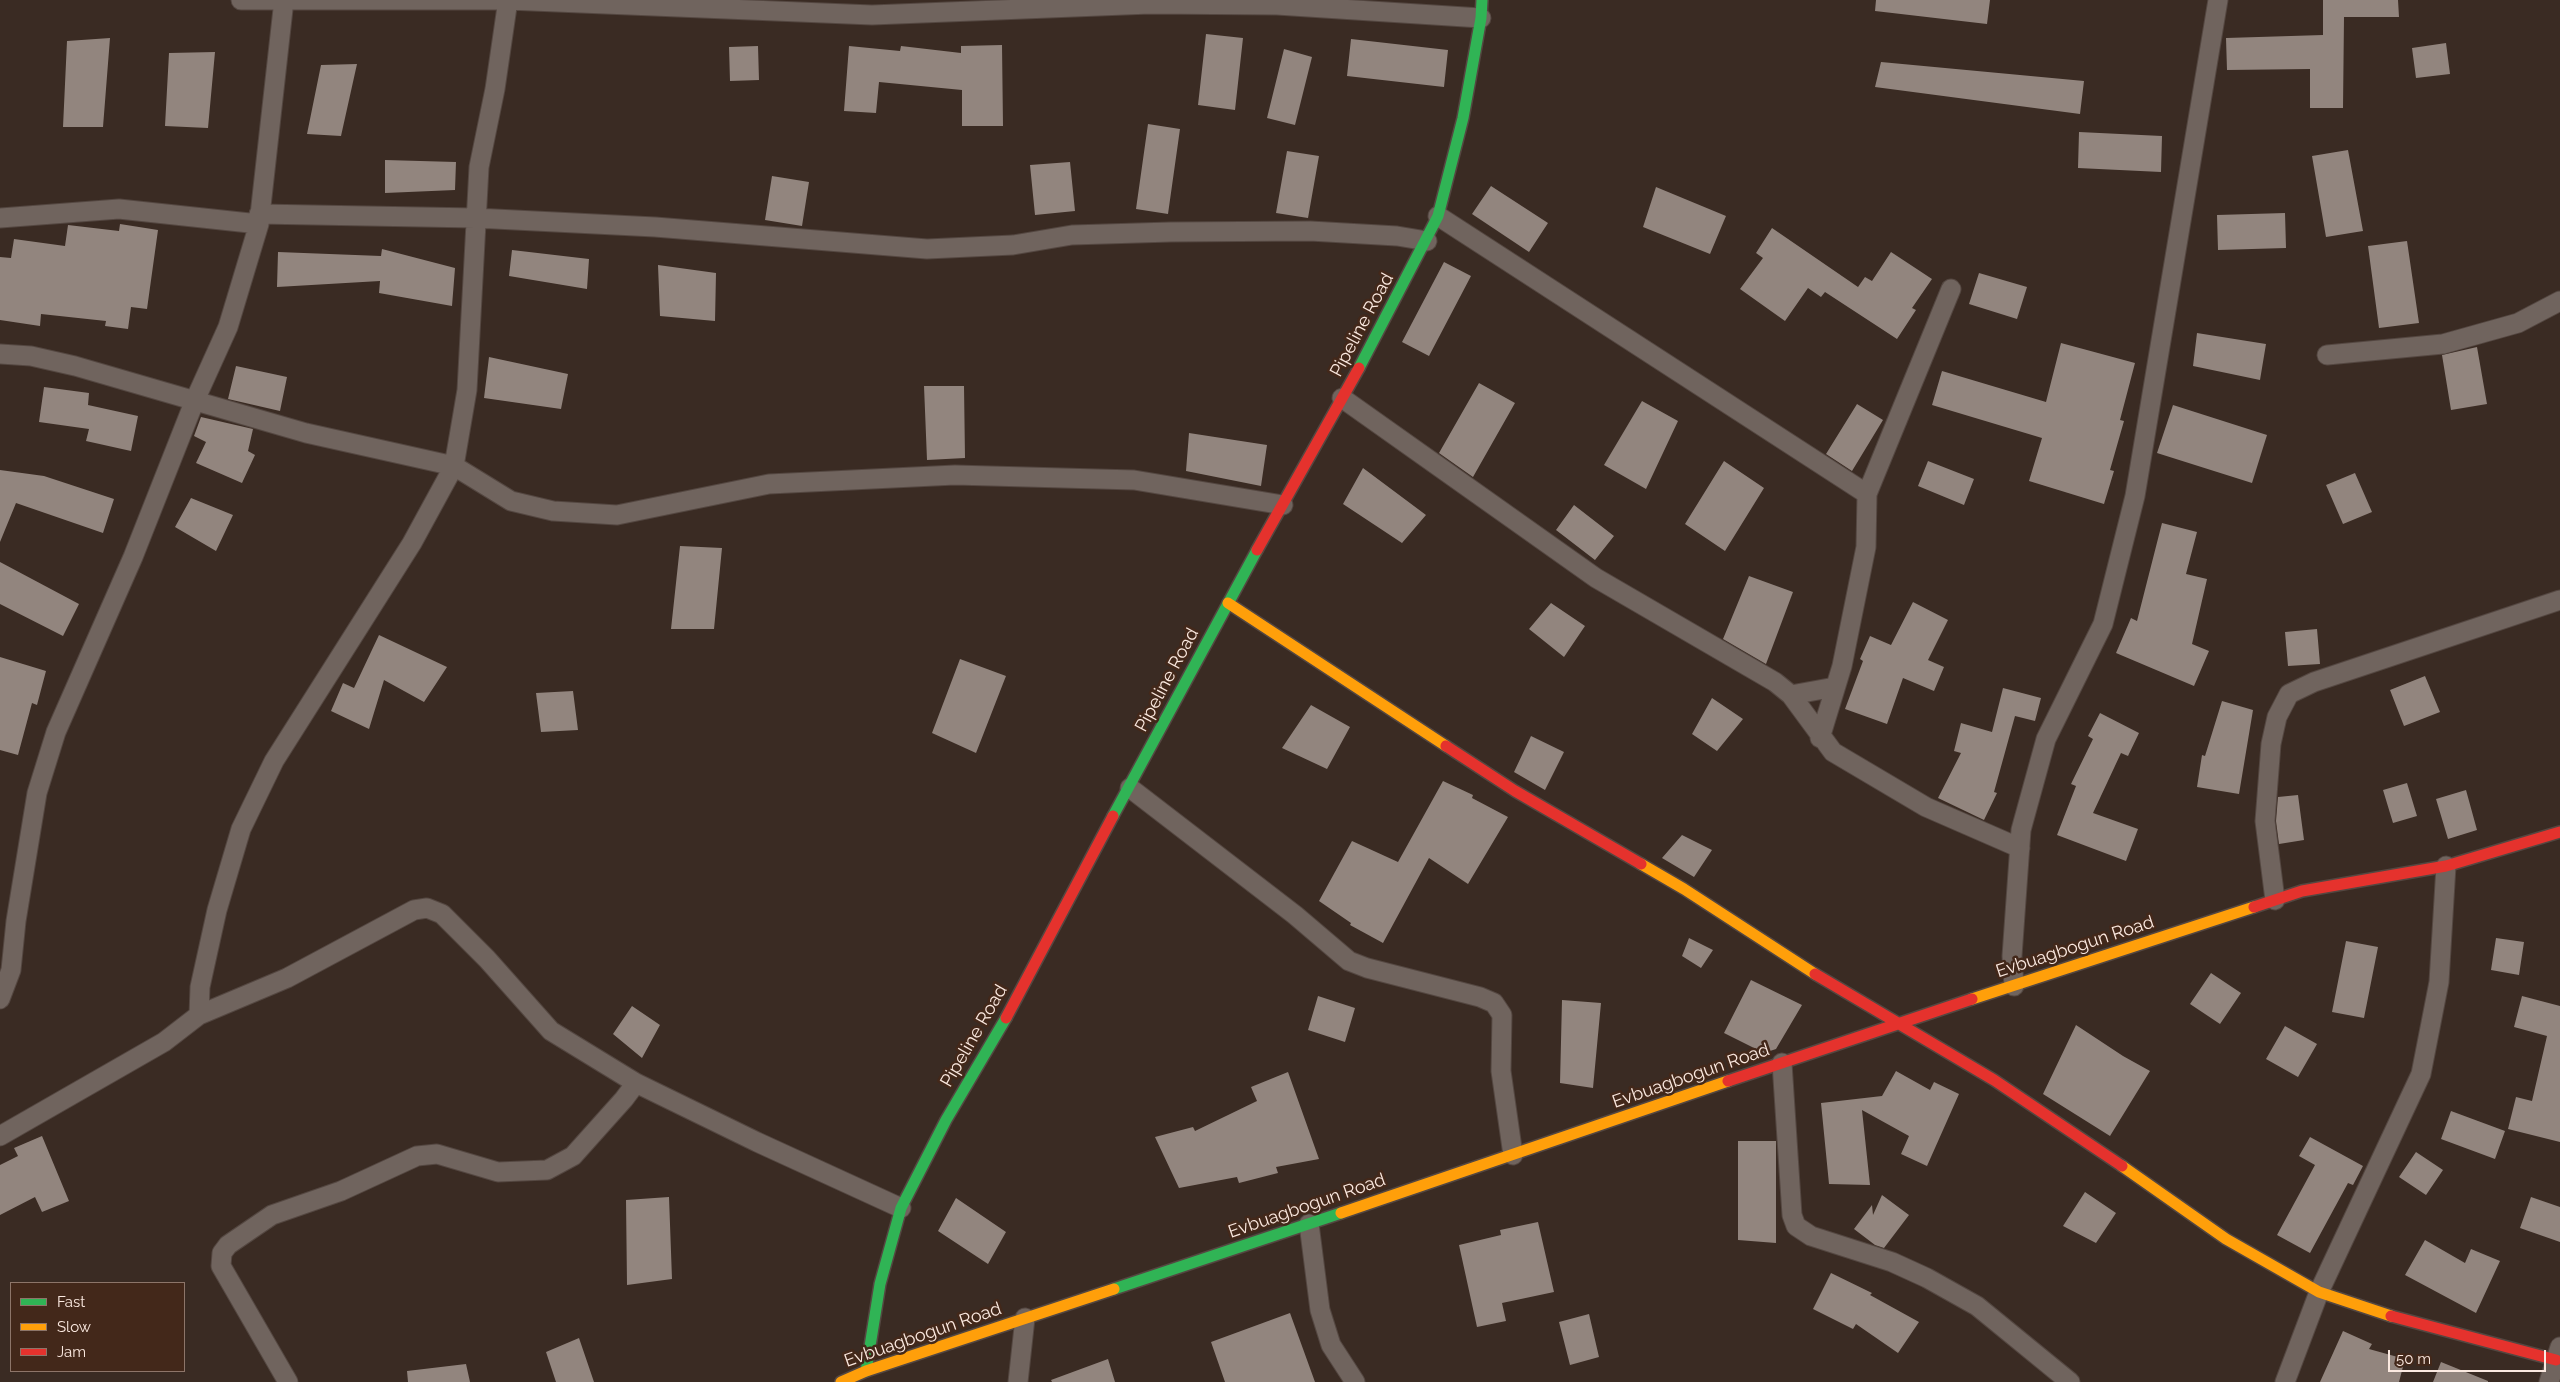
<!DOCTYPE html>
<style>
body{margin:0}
#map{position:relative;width:2560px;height:1382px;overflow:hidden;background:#3a2b23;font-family:Raleway,sans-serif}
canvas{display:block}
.legend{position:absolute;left:10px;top:1282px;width:175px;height:90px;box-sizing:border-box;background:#43281a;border:1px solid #8d7569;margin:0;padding:6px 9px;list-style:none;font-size:15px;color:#fbe9e0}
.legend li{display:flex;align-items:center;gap:10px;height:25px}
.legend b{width:25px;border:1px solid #8d7569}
.scale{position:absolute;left:2388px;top:1350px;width:158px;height:22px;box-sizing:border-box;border:2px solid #fbe9e0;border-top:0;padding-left:6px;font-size:15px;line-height:18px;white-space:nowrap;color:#fbe9e0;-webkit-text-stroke:4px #43281a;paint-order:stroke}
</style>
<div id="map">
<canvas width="2560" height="1382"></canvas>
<ul class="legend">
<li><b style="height:6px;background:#30b455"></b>Fast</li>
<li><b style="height:6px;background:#ff9f0a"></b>Slow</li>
<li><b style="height:6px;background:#e5322d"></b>Jam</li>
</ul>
<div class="scale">50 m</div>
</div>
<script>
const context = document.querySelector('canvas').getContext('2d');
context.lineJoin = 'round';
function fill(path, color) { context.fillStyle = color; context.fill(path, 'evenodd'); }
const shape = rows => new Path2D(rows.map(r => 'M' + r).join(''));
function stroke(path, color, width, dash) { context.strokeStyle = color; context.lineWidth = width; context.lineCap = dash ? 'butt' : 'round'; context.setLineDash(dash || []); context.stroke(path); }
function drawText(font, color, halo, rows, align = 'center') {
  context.font = font + ' Raleway,sans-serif'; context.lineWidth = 5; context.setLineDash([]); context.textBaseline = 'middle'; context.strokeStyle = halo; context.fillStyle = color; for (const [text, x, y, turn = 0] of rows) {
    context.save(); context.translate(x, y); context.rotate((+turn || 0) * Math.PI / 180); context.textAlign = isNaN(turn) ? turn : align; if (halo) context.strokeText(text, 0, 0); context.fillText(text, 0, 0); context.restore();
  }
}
fill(shape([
 [1876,0,1990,0,1987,24,1875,11],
 [2323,0,2398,0,2399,17,2344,17,2343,108,2310,108,2310,69,2227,70,2226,38,2323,35],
 [1206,34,1243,38,1235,110,1198,105],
 [110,38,103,127,63,127,67,41],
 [1351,39,1448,50,1444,87,1347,76],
 [2446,43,2450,74,2416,78,2412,48],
 [1002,45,1003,126,962,126,962,90,879,82,876,113,844,111,849,46,900,51,901,46,961,53,961,46],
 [758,46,759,80,730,81,729,47],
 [1284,49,1312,57,1295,125,1267,118],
 [215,52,208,128,165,126,169,53],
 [1881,62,2084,81,2080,114,1875,87],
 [357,64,341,136,307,134,321,65],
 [1148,124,1180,129,1168,214,1136,209],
 [2079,132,2162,136,2161,172,2078,168],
 [2348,150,2363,231,2326,237,2312,156],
 [1287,151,1319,156,1308,218,1276,213],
 [385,160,456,162,455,190,385,193],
 [1070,162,1075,211,1035,215,1030,165],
 [772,176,809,182,802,226,765,220],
 [1491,186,1548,223,1529,252,1472,214],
 [1656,187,1726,216,1710,254,1643,227],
 [2285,213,2286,248,2218,250,2217,215],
 [120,224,158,230,147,309,131,307,128,329,105,326,106,321,41,314,40,326,0,320,0,257,11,258,14,239,65,246,68,225,119,231],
 [1772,228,1858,287,1865,277,1872,281,1891,252,1932,279,1912,308,1916,310,1897,339,1825,292,1821,297,1808,288,1785,321,1740,289,1763,258,1756,253],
 [2407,241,2419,323,2379,328,2368,246],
 [382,249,455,268,452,306,379,293,380,281,277,287,278,252,381,256],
 [512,250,589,259,587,289,509,276],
 [1444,262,1471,276,1429,356,1402,342],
 [658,265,716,273,715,321,660,316],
 [1979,273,2027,287,2017,319,1969,304],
 [2197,333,2266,344,2260,380,2193,366],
 [2061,343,2135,363,2120,420,2124,421,2110,470,2114,471,2104,504,2029,481,2042,438,1932,405,1942,371,2046,402],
 [2477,347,2487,404,2451,410,2442,355],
 [489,357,568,374,561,409,484,398],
 [236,366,287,377,280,411,228,399],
 [1479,383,1515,403,1473,477,1439,453],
 [924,386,964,386,965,458,927,460],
 [44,387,89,393,88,405,138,416,131,451,86,441,89,429,39,422],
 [1642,401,1678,421,1646,489,1604,465],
 [1857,404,1883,420,1852,471,1826,454],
 [2173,405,2267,435,2252,483,2157,453],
 [201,417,253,429,248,451,255,455,242,483,196,463,206,442,194,436],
 [1189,433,1267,445,1261,486,1186,471],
 [1724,461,1764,488,1725,551,1685,524],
 [1928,461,1974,479,1964,505,1918,486],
 [1363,468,1426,515,1402,543,1343,504],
 [0,470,44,476,114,499,103,533,16,503,0,542],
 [2355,473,2372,512,2343,524,2326,485],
 [191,498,233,515,216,551,175,527],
 [1574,505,1614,536,1595,560,1556,530],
 [2162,523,2197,532,2186,574,2207,579,2192,644,2209,651,2194,686,2116,653,2131,618,2137,621],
 [680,546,722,548,714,629,671,629],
 [0,562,79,604,63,636,0,604],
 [1749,576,1793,592,1766,664,1723,639],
 [1913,602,1948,620,1928,660,1944,667,1934,691,1903,678,1887,724,1845,709,1863,661,1860,659,1870,636,1891,645],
 [1551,603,1585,626,1564,657,1529,629],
 [2317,629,2320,664,2288,666,2285,632],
 [379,635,447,667,424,702,384,680,369,729,331,711,343,683,354,688],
 [0,657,46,671,37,705,32,703,18,755,0,750],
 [960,659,1006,676,976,753,932,733],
 [2425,676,2440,712,2404,726,2390,690],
 [2003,688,2041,698,2035,721,2015,716,1994,792,1997,793,1984,820,1938,798,1961,753,1954,751,1961,723,1992,732],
 [573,691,578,730,541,732,536,693],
 [1712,698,1743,719,1717,751,1692,734],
 [2222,701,2253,710,2239,794,2197,787,2202,755,2205,756],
 [1311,705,1350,727,1327,769,1282,748],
 [2100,713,2139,733,2128,756,2121,753,2093,813,2138,829,2126,861,2057,835,2076,786,2071,784,2093,739,2088,736],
 [1531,736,1564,752,1545,790,1514,772],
 [1443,781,1473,795,1472,798,1508,817,1468,884,1429,858,1383,943,1350,925,1351,923,1319,901,1352,841,1398,862],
 [2407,783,2417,816,2393,823,2383,790],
 [2466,790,2477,830,2448,839,2436,799],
 [2298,795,2304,840,2279,844,2276,821,2278,797],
 [1682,835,1712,850,1694,877,1662,858],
 [1689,938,1713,950,1701,968,1682,956],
 [2496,938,2524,942,2519,975,2491,970],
 [2346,941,2378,947,2364,1018,2332,1012],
 [2211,973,2241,993,2220,1024,2190,1004],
 [1751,980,1802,1005,1776,1049,1764,1053,1724,1033],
 [1318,996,1355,1008,1345,1042,1308,1030],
 [2522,996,2560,1006,2560,1142,2508,1129,2516,1097,2532,1101,2547,1036,2514,1027],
 [1562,1000,1601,1003,1593,1088,1560,1083],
 [632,1006,660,1025,642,1058,613,1034],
 [2076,1025,2123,1056,2150,1071,2110,1136,2043,1094],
 [2285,1026,2317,1044,2298,1077,2266,1059],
 [1896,1071,1930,1090,1934,1082,1959,1094,1927,1166,1901,1154,1909,1136,1862,1110,1870,1185,1829,1184,1821,1103,1882,1096],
 [1288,1072,1319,1159,1276,1167,1278,1173,1239,1183,1237,1177,1179,1188,1155,1137,1193,1127,1195,1131,1257,1101,1251,1087],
 [2451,1111,2505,1131,2495,1159,2441,1139],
 [42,1136,69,1201,42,1212,35,1197,0,1215,0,1165,18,1156,14,1148],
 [2310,1137,2363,1166,2353,1185,2348,1183,2310,1253,2277,1235,2315,1165,2299,1156],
 [1738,1141,1776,1141,1776,1243,1738,1240],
 [2416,1152,2443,1170,2426,1195,2399,1177],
 [2085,1192,2116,1213,2096,1243,2063,1226],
 [1882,1195,1909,1215,1884,1248,1875,1245,1854,1229,1872,1205,1873,1215],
 [669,1197,672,1279,627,1285,626,1200],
 [2531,1197,2560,1207,2560,1242,2520,1228],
 [956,1198,1006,1232,988,1264,938,1231],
 [1538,1222,1554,1292,1502,1303,1506,1321,1477,1327,1459,1245,1501,1235,1500,1230],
 [2425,1240,2465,1263,2471,1249,2500,1261,2476,1313,2405,1275],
 [1831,1273,1872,1293,1870,1295,1919,1322,1898,1353,1856,1324,1853,1329,1813,1309],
 [1290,1313,1315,1382,1225,1382,1211,1342],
 [1589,1314,1599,1357,1570,1365,1559,1322],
 [2343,1331,2372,1344,2369,1349,2405,1359,2399,1382,2320,1382],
 [579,1338,594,1382,556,1382,546,1352],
 [1108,1359,1115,1382,1052,1382,1051,1380],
 [2441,1362,2488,1381,2488,1382,2433,1382],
 [466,1364,470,1382,408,1382,407,1371]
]), '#92857e');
const street = shape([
 [241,0,508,0,872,15,1150,4,1277,5,1481,18],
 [259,214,475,218,655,227,927,249,1013,245,1072,235,1171,232,1310,231,1397,236,1427,241],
 [1438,216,1867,494],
 [0,218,119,209,259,224],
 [0,354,31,356,75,366,306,433,454,466,511,501,553,511,617,515,769,484,955,475,1134,480,1283,505],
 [2327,355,2443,344,2518,323,2560,301],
 [1342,398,1596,578,1775,682,1791,695,1833,752,1926,807,2020,848],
 [1791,695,1835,687],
 [1820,738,1842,666,1866,547,1867,494,1951,289],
 [1130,788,1295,915,1349,961,1367,968,1480,997,1494,1003,1502,1015,1501,1071,1513,1155],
 [2275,900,2265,821,2271,744,2277,717,2289,694,2314,682,2560,600],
 [2014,986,2012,956,2021,830,2046,739,2103,624,2135,496,2218,0],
 [0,999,11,970,16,921,37,793,56,732,133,557,195,400,228,327,259,224,284,0],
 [199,1015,287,978,414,910,427,908,442,914,487,959,551,1031,636,1083],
 [1782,1063,1792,1215,1796,1226,1811,1236,1892,1262,1927,1278,1977,1306,2070,1382],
 [0,1136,164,1042,199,1015,200,987,217,910,241,829,274,761,412,543,454,466,467,390,479,167,495,89,508,0],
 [1309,1224,1320,1310,1331,1345,1355,1382],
 [288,1382,221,1266,222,1253,228,1245,272,1215,341,1191,417,1156,437,1154,498,1172,547,1170,573,1156,624,1099,636,1083,757,1142,901,1208],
 [1018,1382,1025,1318],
 [2285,1382,2319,1292,2421,1074,2439,982,2446,866],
 [2549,1382,2560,1347]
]);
const fast = shape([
 [1359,368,1438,216,1463,118,1481,18,1482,0],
 [1113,816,1257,550],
 [1114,1289,1341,1213],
 [866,1371,880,1284,901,1208,946,1120,1006,1018]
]);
const slow = shape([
 [1228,603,1446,746],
 [1641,864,1684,889,1815,974],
 [1972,999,2254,907],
 [2122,1166,2226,1239,2319,1292,2391,1316],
 [1341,1213,1728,1081],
 [841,1382,866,1371,1114,1289]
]);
const jam = shape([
 [1257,550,1359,368],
 [1446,746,1515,791,1641,864],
 [2254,907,2302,891,2446,866,2560,832],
 [1815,974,1994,1080,2122,1166],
 [1006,1018,1113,816],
 [1728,1081,1972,999],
 [2391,1316,2556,1360]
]);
stroke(street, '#544741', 21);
stroke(fast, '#544741', 14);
stroke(slow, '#544741', 14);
stroke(jam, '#544741', 14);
stroke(street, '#70645e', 19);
stroke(fast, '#30b455', 11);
stroke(slow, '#ff9f0a', 11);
stroke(jam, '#e5322d', 11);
drawText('18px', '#fbe9e0', '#43281a', [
 ["Pipeline Road",1362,325,-62],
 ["Pipeline Road",1167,680,-62],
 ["Evbuagbogun Road",2075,947,-18],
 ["Pipeline Road",974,1036,-60],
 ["Evbuagbogun Road",1691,1076,-19],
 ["Evbuagbogun Road",1307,1206,-19],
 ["Evbuagbogun Road",923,1335,-19]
]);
</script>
